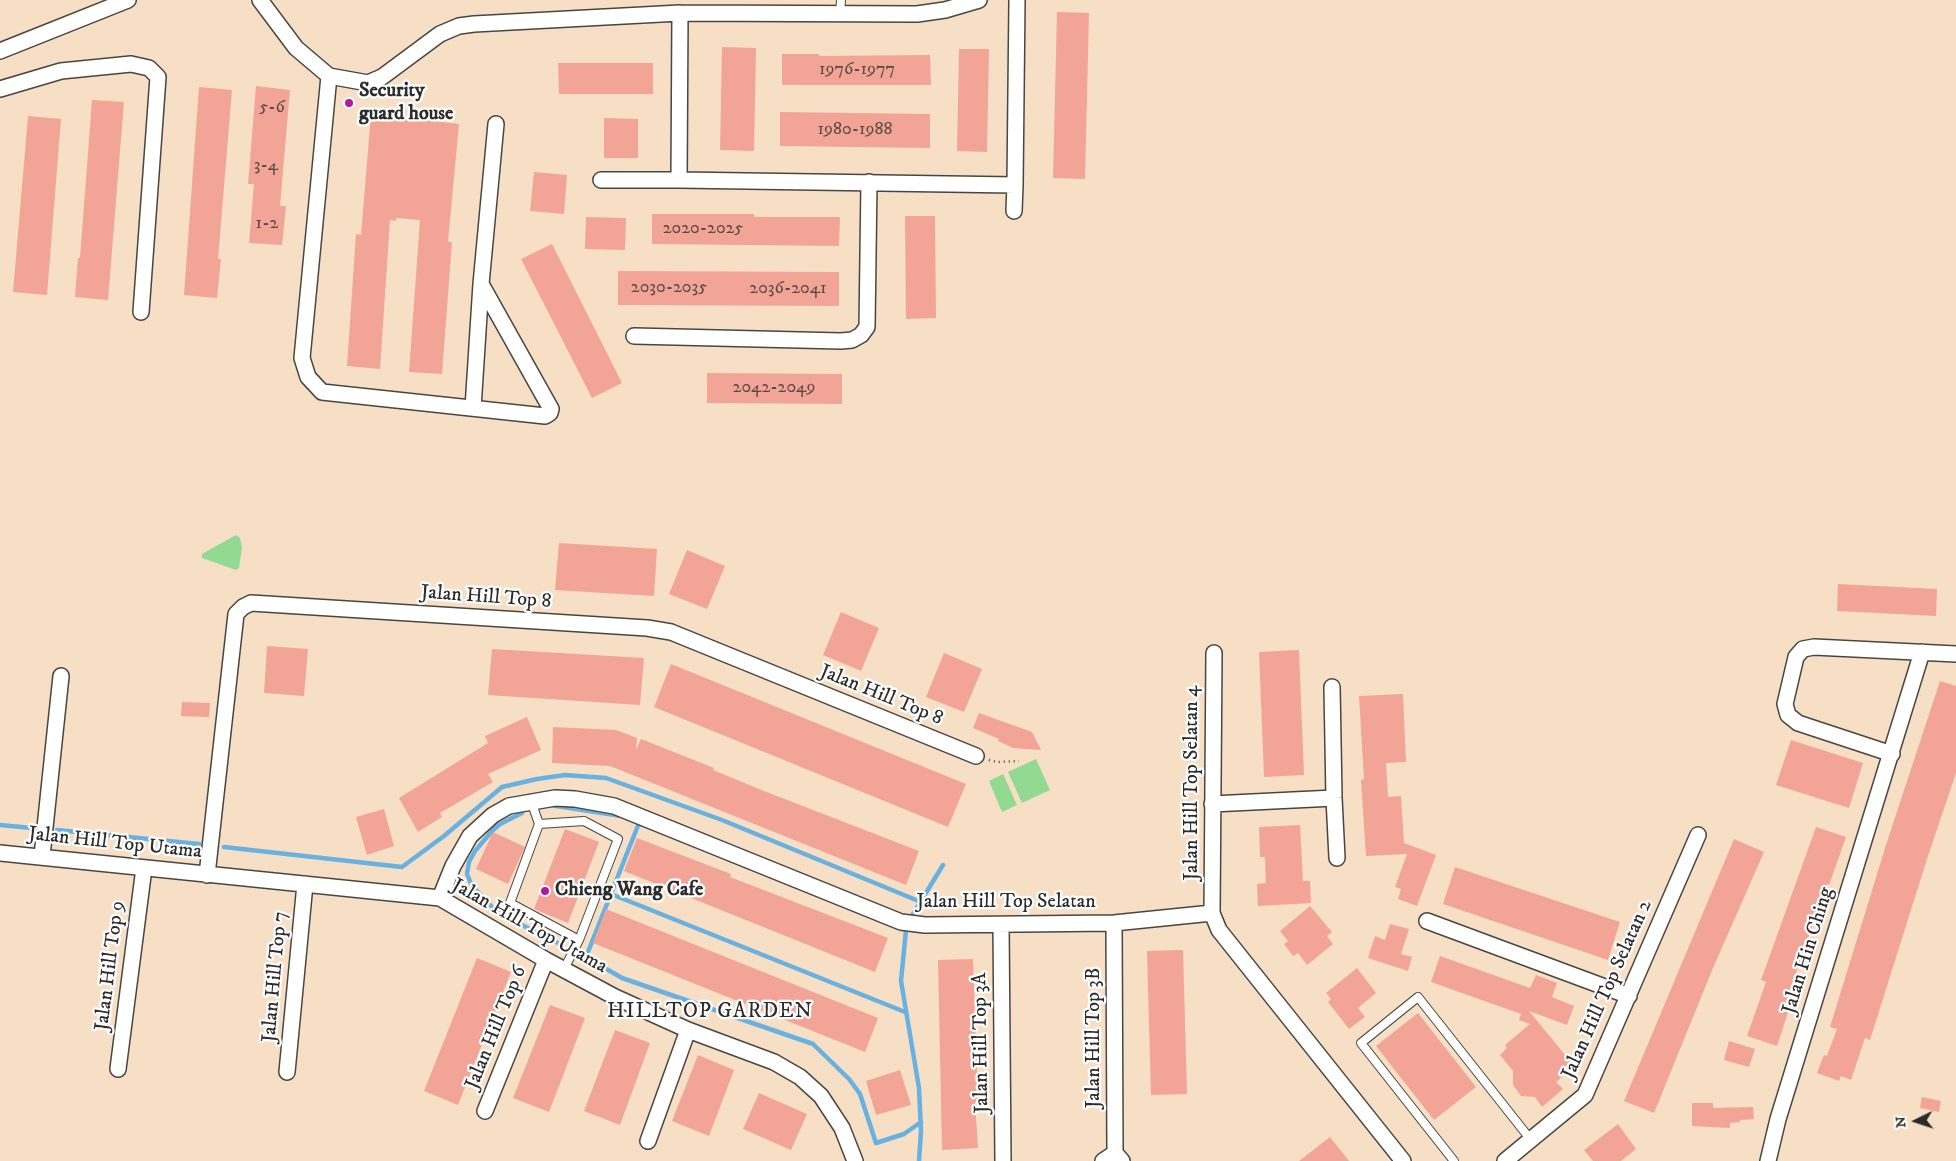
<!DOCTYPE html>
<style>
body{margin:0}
#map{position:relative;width:1956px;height:1161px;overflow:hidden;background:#f6dfc5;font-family:"IM FELL DW Pica",serif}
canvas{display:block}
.north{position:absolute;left:1891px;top:1096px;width:50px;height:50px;-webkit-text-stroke:4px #fff;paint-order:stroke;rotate:266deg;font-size:14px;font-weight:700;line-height:20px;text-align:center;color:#2b2b2b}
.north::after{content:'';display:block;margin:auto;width:18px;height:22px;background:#2b2b2b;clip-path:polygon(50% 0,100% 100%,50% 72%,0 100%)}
</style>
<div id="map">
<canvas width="1956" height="1161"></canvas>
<div class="north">N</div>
</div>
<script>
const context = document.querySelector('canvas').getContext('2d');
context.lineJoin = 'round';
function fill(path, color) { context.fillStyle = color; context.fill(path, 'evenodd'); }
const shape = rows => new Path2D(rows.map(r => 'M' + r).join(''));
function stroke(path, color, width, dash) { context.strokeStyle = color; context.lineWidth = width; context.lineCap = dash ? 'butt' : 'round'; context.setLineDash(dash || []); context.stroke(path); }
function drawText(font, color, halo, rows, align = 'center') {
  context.font = font + ' "IM FELL DW Pica",serif'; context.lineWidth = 4.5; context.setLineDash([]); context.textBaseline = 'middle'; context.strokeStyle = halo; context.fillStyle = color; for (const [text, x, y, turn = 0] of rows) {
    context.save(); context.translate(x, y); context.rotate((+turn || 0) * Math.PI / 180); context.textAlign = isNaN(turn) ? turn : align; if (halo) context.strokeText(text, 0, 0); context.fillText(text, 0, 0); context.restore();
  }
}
fill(shape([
 [236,535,240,538,242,547,239,568,236,570,202,558,202,554],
 [1036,759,1050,790,1022,803,1008,772],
 [1003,774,1017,805,1002,812,989,781]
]), '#92d992');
stroke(shape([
 [550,805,621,816],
 [522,813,500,824,492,831,475,851,469,862,467,874,472,886,492,907,510,919,562,945],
 [0,825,32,828],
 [57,830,199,844],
 [224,847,402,867,444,836,502,787,537,779,565,775,606,778,722,820,921,902],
 [611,894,905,1012],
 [910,919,943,865],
 [901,928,906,930,901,981,919,1088,921,1131,919,1161],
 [586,957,639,823,643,825],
 [586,957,622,978,813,1044,849,1079,860,1094,876,1143,904,1134,921,1122]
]), '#69b1e0', 4.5);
fill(shape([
 [1057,12,1089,13,1085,179,1053,178],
 [722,47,756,48,754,151,720,150],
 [959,49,989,49,987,152,957,151],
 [782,54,819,54,819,56,930,55,931,85,782,85],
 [558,63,653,63,653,94,559,94],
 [256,86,290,90,280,206,286,206,282,245,249,243,254,184,248,184],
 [199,87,232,90,218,259,221,259,217,298,184,295],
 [92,100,124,102,108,300,75,297,78,258,80,258],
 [780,112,930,114,930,148,780,146],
 [371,114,459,124,448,242,452,242,442,374,409,372,420,220,396,218,396,221,390,220,380,369,347,366,356,234,361,235],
 [28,116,61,119,47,295,13,292],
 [604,118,638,119,638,158,604,158],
 [534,172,567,175,564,214,530,211],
 [652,214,754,214,754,217,840,217,839,246,652,244],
 [905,216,935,216,936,318,906,319],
 [586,217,626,218,625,250,585,249],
 [552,244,622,383,592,398,521,259],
 [618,271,839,272,839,306,618,305],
 [707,373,842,374,842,404,707,403],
 [559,543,657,549,654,596,555,590],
 [687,550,725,566,707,609,669,594],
 [1838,584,1937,589,1936,616,1837,611],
 [841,612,879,628,861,671,823,655],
 [267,646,308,649,304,696,264,693],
 [492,649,644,658,640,705,488,695],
 [1299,650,1304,775,1264,777,1259,652],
 [944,653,982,669,964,712,926,697],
 [671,664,966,784,948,827,654,707],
 [1940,681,1956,686,1956,773,1927,859,1870,1040,1865,1038,1851,1080,1841,1076,1839,1081,1817,1073,1824,1055,1827,1056,1837,1029,1830,1027,1886,845],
 [1403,694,1406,762,1386,763,1388,797,1401,796,1404,843,1436,855,1417,906,1398,899,1401,889,1395,887,1407,854,1366,856,1363,811,1361,780,1364,779,1359,696],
 [182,702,210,703,209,717,181,716],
 [979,713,1032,732,1041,750,1013,748,998,741,999,739,973,728],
 [527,717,541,750,488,774,493,782,440,813,442,817,418,832,399,798,488,743,485,736],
 [553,727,616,730,637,738,636,750,641,739,714,768,713,770,764,791,919,851,906,885,610,766,552,763],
 [1791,740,1863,763,1849,808,1776,785],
 [384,809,394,846,367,855,356,817],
 [1300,825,1303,881,1310,881,1311,903,1258,906,1257,884,1266,883,1265,857,1260,857,1259,827],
 [1816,827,1846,837,1829,885,1827,884,1785,1004,1790,1006,1777,1046,1747,1036,1766,982,1761,980],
 [565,829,599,842,568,923,534,909],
 [493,832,525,847,508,884,476,869],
 [637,838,731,874,730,877,888,938,875,972,624,871],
 [1734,839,1764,852,1713,968,1654,1113,1624,1101],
 [1455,867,1620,922,1608,960,1443,904],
 [1310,906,1332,932,1327,936,1333,944,1307,965,1298,953,1293,956,1284,944,1288,941,1280,931],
 [606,909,878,1018,865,1052,593,943],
 [1390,924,1409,929,1401,954,1412,957,1408,971,1368,958,1375,936,1385,940],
 [1183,950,1187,1094,1151,1095,1147,951],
 [1440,956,1530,988,1536,975,1557,983,1552,997,1574,1006,1567,1025,1529,1011,1571,1062,1565,1067,1569,1071,1556,1082,1563,1089,1542,1107,1535,1097,1521,1096,1513,1085,1513,1071,1500,1055,1507,1048,1505,1045,1530,1024,1519,1020,1521,1014,1431,982],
 [477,958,511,972,458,1105,424,1091],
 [973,959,978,1102,975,1102,978,1148,942,1150,938,960],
 [1357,968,1376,993,1358,1008,1365,1017,1349,1029,1328,1002,1331,999,1326,993],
 [550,1005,585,1018,549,1112,513,1098],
 [1418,1013,1476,1087,1434,1120,1376,1046],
 [615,1030,650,1043,620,1125,584,1111],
 [1729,1041,1755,1049,1749,1067,1724,1060],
 [698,1055,734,1070,709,1136,672,1121],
 [900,1070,911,1105,876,1115,866,1081],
 [759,1093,807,1114,791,1150,743,1129],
 [1922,1097,1941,1101,1939,1112,1920,1108],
 [1692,1103,1713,1103,1713,1108,1753,1107,1754,1119,1740,1120,1740,1122,1730,1123,1730,1128,1692,1126],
 [1618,1124,1636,1149,1621,1161,1593,1161,1584,1150],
 [1330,1137,1349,1161,1299,1161]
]), '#f2a597');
const service = shape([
 [840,14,841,0],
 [531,801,539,824],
 [584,821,618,839,579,940,510,903,539,824,584,821],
 [564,969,579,940],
 [1454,1161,1361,1043,1418,997,1531,1140]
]);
const minor = shape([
 [260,0,296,48,329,76,302,358,308,377,322,392,545,416,550,413,551,409,481,284,496,124],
 [680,13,679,180,1015,185,1017,0],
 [0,51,128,0],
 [329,76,368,83,382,77,440,34,459,26,474,24,680,13,917,14,945,10,979,0],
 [0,89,61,71,131,64,149,68,158,77,141,312],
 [601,180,679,180],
 [1014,211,1015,185],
 [634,336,841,341,852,340,861,335,867,327,869,182],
 [473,408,481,284],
 [1332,687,1334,798,1337,858],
 [1892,754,1798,723,1788,715,1785,704,1796,657,1803,649,1814,647,1956,654],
 [1212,804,1334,798],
 [0,853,440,898,546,960,615,997,688,1030,774,1062,800,1077,821,1096,842,1128,855,1161],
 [42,856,61,676],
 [207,875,236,614,243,607,251,603,647,628,671,632,976,756],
 [440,898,453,866,470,836,493,815,509,806,555,798,575,799,614,806,901,922,925,925,1114,923,1212,913,1219,930,1403,1161],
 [1212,913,1214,653],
 [1427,921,1629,996],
 [1114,923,1115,1153],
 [1001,925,1003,1161],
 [118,1069,144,868],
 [287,1072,305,884],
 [485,1111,546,960],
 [648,1141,688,1030],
 [1103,1161,1115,1153,1122,1161],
 [1505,1161,1585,1095,1698,835],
 [1768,1161,1778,1119,1922,652]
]);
stroke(service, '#494642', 10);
stroke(minor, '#494642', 18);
stroke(shape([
 [989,760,997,762,1019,761]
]), '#494642', 2.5, [1, 4]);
stroke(service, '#fff', 8);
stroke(minor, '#fff', 15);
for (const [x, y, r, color] of [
 [349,103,5,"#b5179e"],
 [545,891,5,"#b5179e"]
]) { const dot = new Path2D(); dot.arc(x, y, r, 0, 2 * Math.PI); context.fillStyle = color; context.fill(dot); stroke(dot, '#fff', 2); }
drawText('18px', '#5d4a46', null, [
 ["1976-1977",857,70],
 ["5-6",272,108],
 ["1980-1988",855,130],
 ["3-4",266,166],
 ["1-2",267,224],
 ["2020-2025",703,229],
 ["2030-2035",669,288],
 ["2036-2041",788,289],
 ["2042-2049",774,388]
]);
drawText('bold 20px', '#2b2b2b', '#fff', [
 ["Security",359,92],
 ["guard house",359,115],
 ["Chieng Wang Cafe",555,891]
], 'left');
drawText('20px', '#2b2b2b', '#fff', [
 ["Jalan Hill Top 8",486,598,4],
 ["Jalan Hill Top 8",881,696,22],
 ["Jalan Hill Top Selatan 4",1193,783,-90],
 ["Jalan Hill Top Utama",115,844,6],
 ["Jalan Hill Top Selatan",1006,903],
 ["Jalan Hill Top Utama",529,927,29],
 ["Jalan Hin Ching",1809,951,-73],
 ["Jalan Hill Top 9",111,966,-83],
 ["Jalan Hill Top 7",276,977,-85],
 ["Jalan Hill Top Selatan 2",1608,990,-66],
 ["Jalan Hill Top 6",497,1028,-68],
 ["Jalan Hill Top 3B",1095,1038,-90],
 ["Jalan Hill Top 3A",982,1043,-91]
]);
context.letterSpacing = '1px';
drawText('21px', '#2b2b2b', '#fff', [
 ["HILLTOP GARDEN",710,1013]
]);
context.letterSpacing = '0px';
</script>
